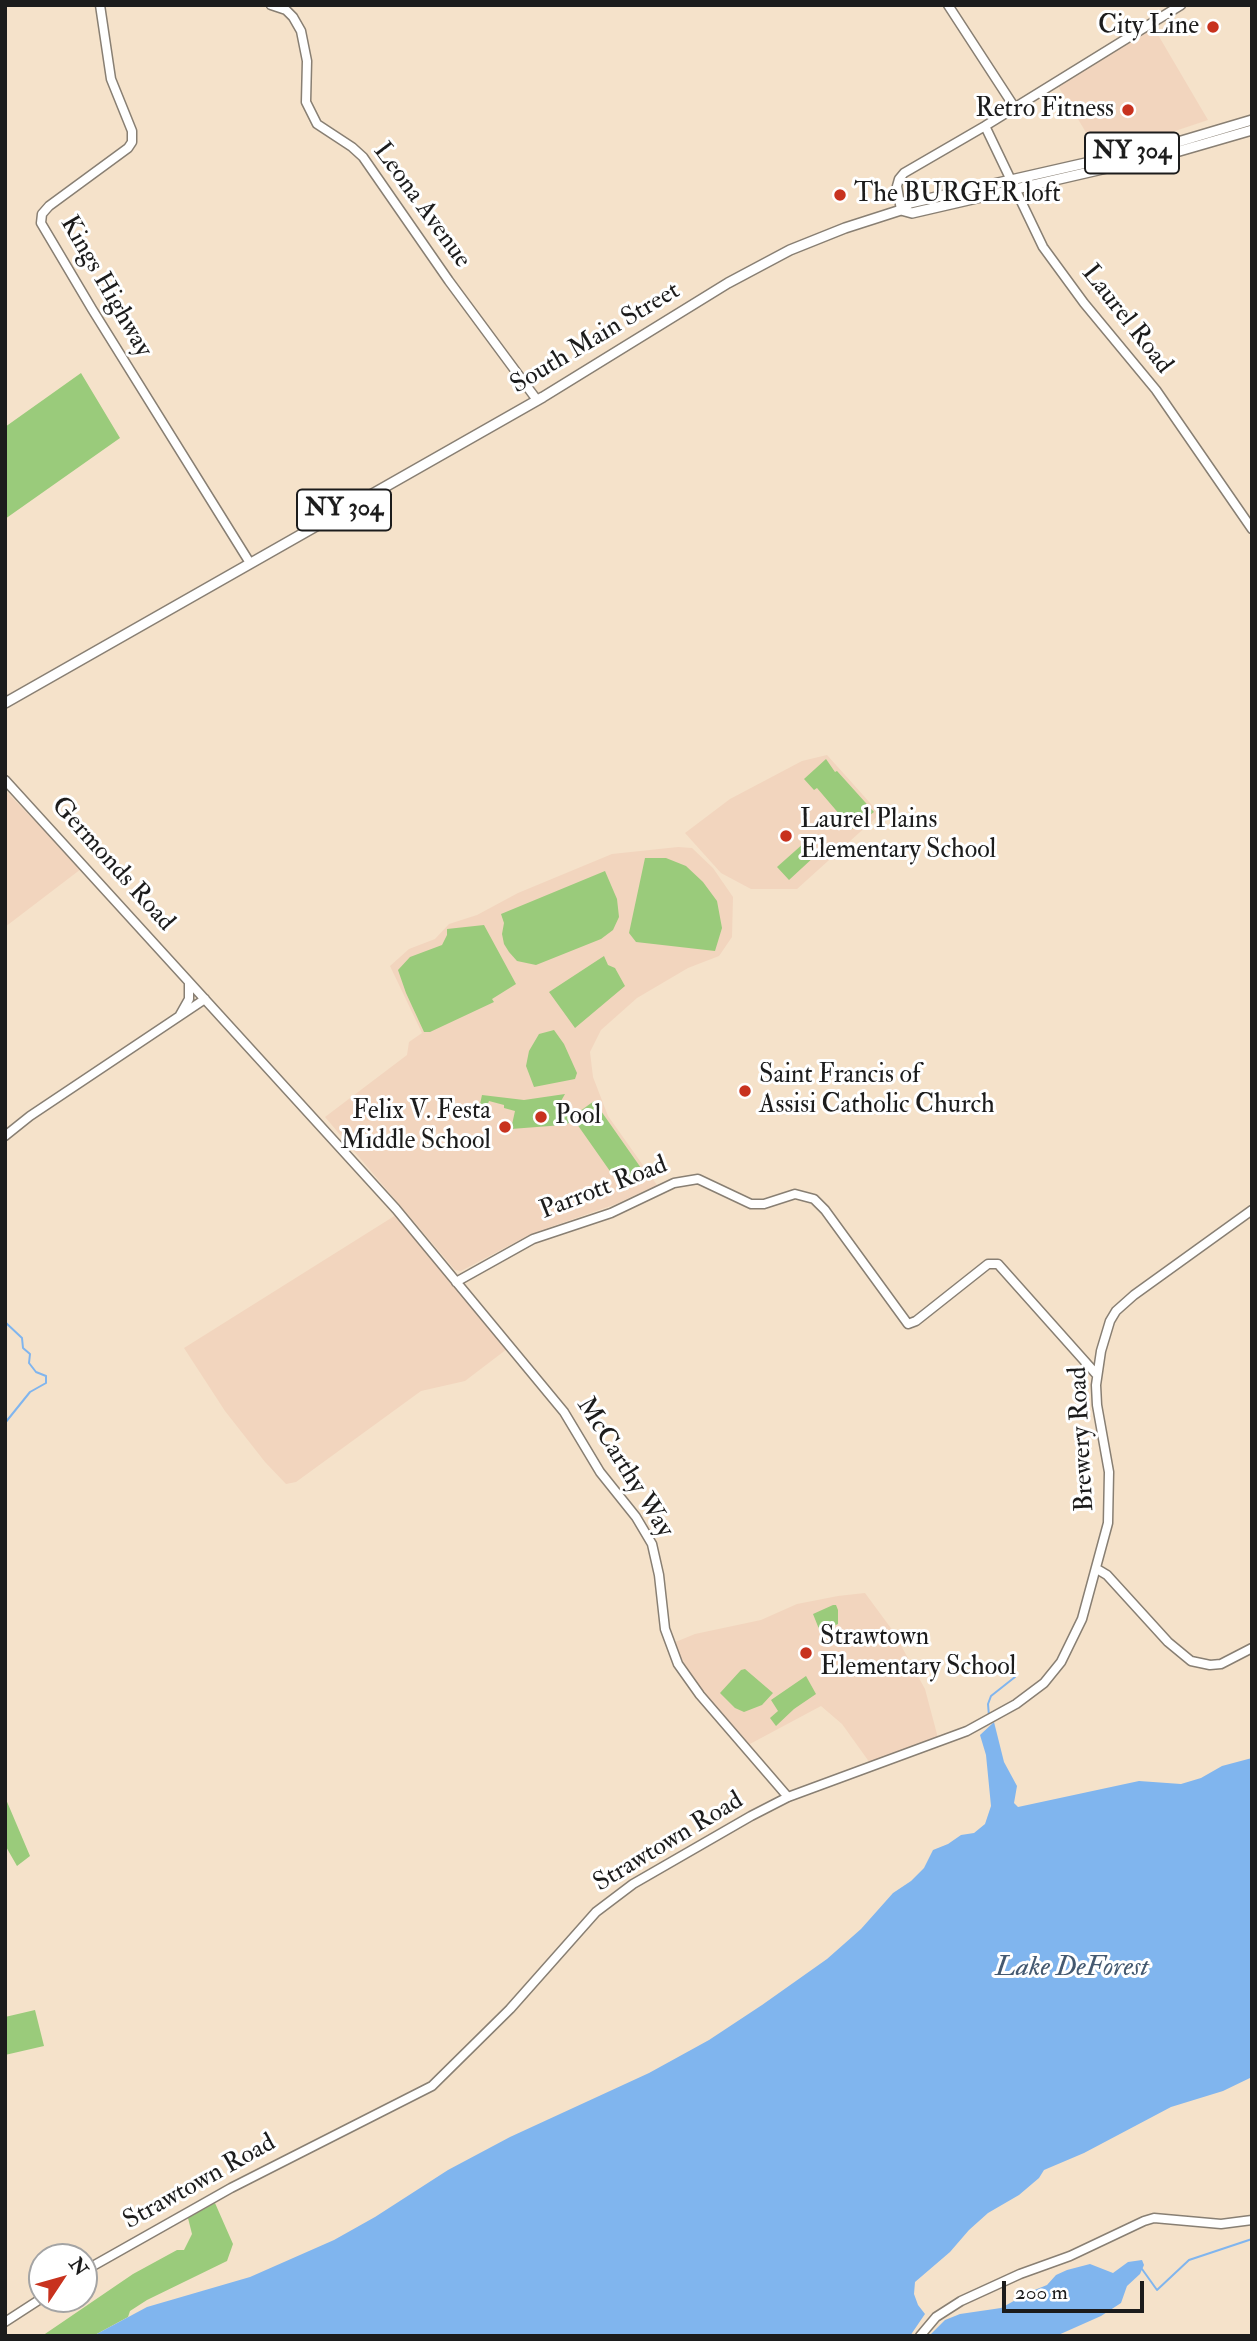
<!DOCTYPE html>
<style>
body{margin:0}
#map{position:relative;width:1257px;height:2341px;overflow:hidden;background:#f5e2ca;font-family:"IM FELL Double Pica",serif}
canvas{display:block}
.frame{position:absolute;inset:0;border:7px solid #1c1c1c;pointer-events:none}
.north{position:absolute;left:28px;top:2243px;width:70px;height:70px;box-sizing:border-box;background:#fff;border:2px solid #a4a4a4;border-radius:50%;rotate:54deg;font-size:19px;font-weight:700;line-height:28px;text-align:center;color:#1c1c1c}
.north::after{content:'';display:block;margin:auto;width:24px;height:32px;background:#c8321e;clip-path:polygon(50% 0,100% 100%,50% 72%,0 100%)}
.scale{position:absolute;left:1002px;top:2281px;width:142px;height:32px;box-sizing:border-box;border:4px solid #1c1c1c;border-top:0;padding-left:9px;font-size:21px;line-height:24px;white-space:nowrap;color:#1c1c1c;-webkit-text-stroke:5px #fff;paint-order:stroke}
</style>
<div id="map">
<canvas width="1257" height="2341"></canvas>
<div class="frame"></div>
<div class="north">N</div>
<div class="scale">200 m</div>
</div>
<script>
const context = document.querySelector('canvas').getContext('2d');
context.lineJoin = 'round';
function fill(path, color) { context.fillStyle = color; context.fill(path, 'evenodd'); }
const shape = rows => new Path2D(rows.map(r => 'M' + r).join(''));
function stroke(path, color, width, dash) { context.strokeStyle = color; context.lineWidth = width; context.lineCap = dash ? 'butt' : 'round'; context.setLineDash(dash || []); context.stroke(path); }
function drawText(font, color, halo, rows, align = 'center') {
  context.font = font + ' "IM FELL Double Pica",serif'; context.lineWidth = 6; context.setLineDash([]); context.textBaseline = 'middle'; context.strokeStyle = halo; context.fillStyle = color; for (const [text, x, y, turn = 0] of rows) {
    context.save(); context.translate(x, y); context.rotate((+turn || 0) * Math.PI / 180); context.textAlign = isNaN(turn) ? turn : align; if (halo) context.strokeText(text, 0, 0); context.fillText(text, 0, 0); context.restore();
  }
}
fill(shape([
 [1154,28,1208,120,1163,135,1096,149,1058,86],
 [827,755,880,814,797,889,751,889,721,873,685,833,730,799,802,761],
 [5,790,81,869,5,927],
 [678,847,692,848,713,868,733,897,732,937,719,956,688,968,637,998,601,1030,590,1052,593,1077,608,1116,657,1185,616,1204,531,1234,461,1271,455,1270,325,1117,407,1055,409,1042,422,1033,390,966,409,949,435,939,449,924,477,915,518,893,612,854],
 [396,1215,507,1349,465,1381,421,1391,296,1482,286,1484,265,1462,225,1411,184,1348],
 [865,1593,893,1631,925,1689,938,1738,870,1763,842,1724,821,1706,748,1745,691,1676,673,1643,695,1634,761,1620,797,1604,838,1596]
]), '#f2d5be');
fill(shape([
 [81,373,120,438,5,519,5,427],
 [826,759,835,772,837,771,874,812,852,829,817,788,814,790,804,779],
 [804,843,815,856,789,880,777,867],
 [645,858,666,858,686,866,703,882,717,901,722,928,715,951,636,942,629,933],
 [605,871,617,899,619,917,613,930,601,939,536,965,517,961,509,952,504,944,502,934,504,923,501,914],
 [484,925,516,984,492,999,494,1002,430,1032,424,1032,406,993,398,970,410,957,442,945,447,935,447,929],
 [604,956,608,965,615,968,625,986,575,1028,549,992],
 [554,1030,564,1044,577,1073,575,1079,534,1087,526,1066,529,1051,539,1034],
 [565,1094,561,1101,561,1107,568,1107,569,1123,563,1125,511,1129,515,1111,504,1108,504,1105,489,1101,487,1106,480,1104,482,1095,524,1100],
 [594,1101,641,1168,619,1184,572,1117],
 [833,1605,836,1605,838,1610,838,1624,824,1631,819,1629,813,1614],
 [745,1669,773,1693,762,1705,744,1712,735,1708,720,1693,741,1670],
 [806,1676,816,1694,794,1709,776,1726,770,1718,778,1711,771,1700],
 [5,1797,30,1856,17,1866,5,1845],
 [35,2010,44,2046,5,2055,5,2017],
 [215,2203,233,2244,227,2261,147,2300,130,2311,128,2317,93,2336,42,2336,133,2274,177,2250,184,2250,192,2234,188,2218]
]), '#9acb7b');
fill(shape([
 [994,1722,1004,1762,1017,1786,1014,1803,1018,1807,1139,1781,1181,1784,1201,1778,1222,1766,1252,1758,1252,2077,1223,2091,1171,2107,1084,2153,1044,2170,1039,2178,1019,2195,988,2213,969,2230,950,2252,915,2282,914,2294,918,2305,925,2314,910,2336,93,2336,147,2307,250,2277,334,2240,375,2217,448,2170,510,2137,649,2073,709,2040,762,2005,827,1959,861,1929,893,1893,911,1881,924,1868,933,1850,948,1844,961,1835,974,1833,985,1824,991,1806,986,1755,980,1735],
 [1142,2260,1144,2265,1140,2274,1127,2286,1121,2303,1101,2316,1056,2336,929,2336,945,2320,960,2314,1001,2308,1032,2291,1047,2285,1056,2275,1067,2270,1090,2264,1113,2273,1128,2262]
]), '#80b5ee');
stroke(shape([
 [5,1322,22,1338,23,1348,30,1354,29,1363,36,1372,46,1376,46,1383,30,1392,5,1423],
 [989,1716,988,1704,991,1696,1015,1677],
 [1142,2269,1157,2290,1189,2260,1252,2239]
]), '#80b5ee', 2);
const secondary = shape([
 [100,5,111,79,132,131,132,142,128,148,49,206,42,214,41,223,92,309,250,563],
 [271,5,286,10,293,17,301,31,307,61,306,102,317,124,352,147,363,157,449,281,537,400],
 [948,5,1015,108],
 [985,126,1043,247,1084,303,1156,390,1252,529],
 [901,210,897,186,899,179,904,173,985,126,1181,5],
 [5,780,396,1209,564,1412,600,1472,636,1517,652,1544,659,1575,665,1629,678,1664,700,1695,788,1797],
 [180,1015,189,999,189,982],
 [5,1136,30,1116,205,999],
 [456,1282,533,1239,611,1213,674,1183,698,1179,751,1204,764,1204,795,1194,814,1199,825,1210,908,1324,916,1321,988,1264,998,1264,1097,1375],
 [1097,1569,1107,1575,1168,1642,1191,1661,1210,1665,1221,1664,1252,1648],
 [84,2271,231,2188,432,2086,510,2009,596,1912,633,1884,751,1816,788,1797,967,1731,1016,1704,1044,1683,1061,1662,1082,1619,1108,1523,1109,1472,1097,1405,1096,1385,1101,1351,1110,1321,1116,1311,1134,1295,1252,1210],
 [5,2322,42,2298],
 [920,2336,936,2317,961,2301,1020,2274,1070,2256,1144,2221,1154,2218,1221,2224,1252,2220]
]);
const primary = shape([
 [901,210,912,213,1176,152,1252,130],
 [5,703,543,397,728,283,790,250,845,228,901,210,910,203,1178,142,1252,120]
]);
stroke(secondary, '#887f73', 11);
stroke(primary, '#887f73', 12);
stroke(secondary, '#fff', 8);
stroke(primary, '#fff', 9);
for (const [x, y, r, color] of [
 [1213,27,7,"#c8321e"],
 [1128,110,7,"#c8321e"],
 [840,195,7,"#c8321e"],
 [786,836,7,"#c8321e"],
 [745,1091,7,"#c8321e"],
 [541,1117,7,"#c8321e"],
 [505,1127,7,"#c8321e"],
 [806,1653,7,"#c8321e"]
]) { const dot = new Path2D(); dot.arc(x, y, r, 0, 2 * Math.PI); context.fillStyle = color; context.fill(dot); stroke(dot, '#fff', 2.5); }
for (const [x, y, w] of [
 [1132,153,94],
 [344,510,94]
]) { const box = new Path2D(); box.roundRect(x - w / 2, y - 20.5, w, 41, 5); context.fillStyle = '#fff'; context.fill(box); stroke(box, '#1c1c1c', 2); }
drawText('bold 24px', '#1c1c1c', null, [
 ["NY 304",1132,153],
 ["NY 304",344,510]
]);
drawText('26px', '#1c1c1c', '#fff', [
 ["City Line",1199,27,"right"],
 ["Retro Fitness",1114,110,"right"],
 ["The BURGER loft",854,195],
 ["Laurel Plains",800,821],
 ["Elementary School",800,851],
 ["Saint Francis of",759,1076],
 ["Assisi Catholic Church",759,1106],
 ["Felix V. Festa",491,1112,"right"],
 ["Middle School",491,1142,"right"],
 ["Pool",555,1117],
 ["Strawtown",820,1638],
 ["Elementary School",820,1668]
], 'left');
drawText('26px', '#1c1c1c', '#fff', [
 ["Leona Avenue",421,206,54],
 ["Kings Highway",105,287,60],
 ["Laurel Road",1126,320,52],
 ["South Main Street",596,339,-31],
 ["Germonds Road",112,865,48],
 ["Parrott Road",604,1189,-21],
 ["Brewery Road",1083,1439,-93],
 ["McCarthy Way",624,1468,58],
 ["Strawtown Road",669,1843,-31],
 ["Strawtown Road",200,2183,-29]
]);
drawText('italic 28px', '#445970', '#fff', [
 ["Lake DeForest",1072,1969]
]);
</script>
